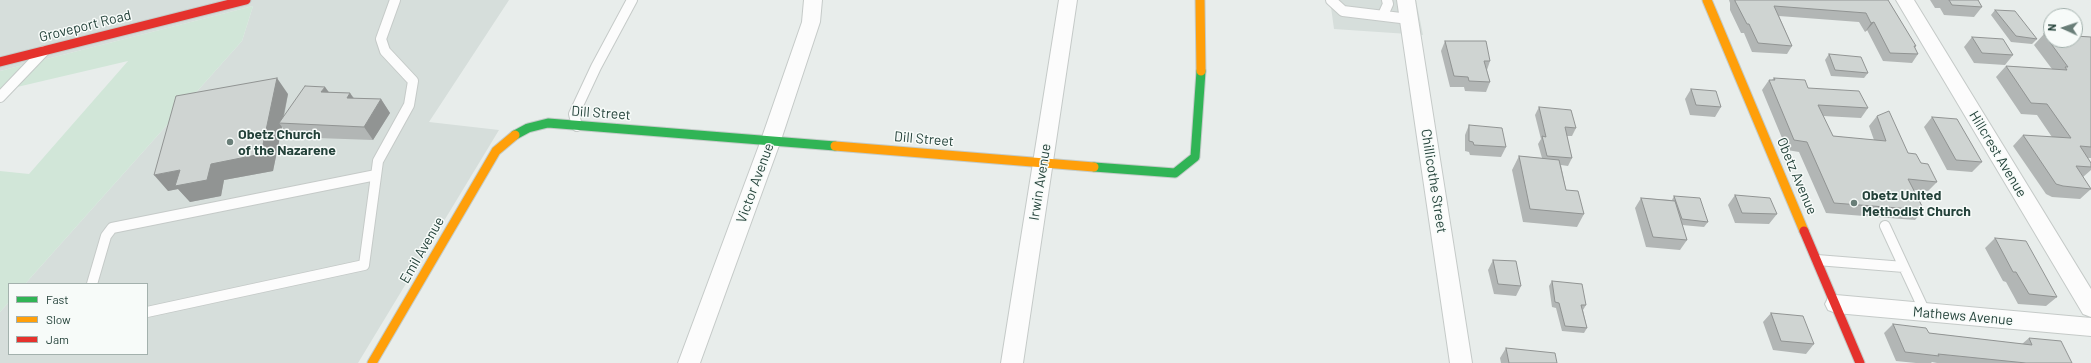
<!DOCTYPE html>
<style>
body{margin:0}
#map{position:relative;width:2091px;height:363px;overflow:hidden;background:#e8edeb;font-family:Barlow,sans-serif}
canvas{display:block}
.legend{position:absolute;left:8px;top:283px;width:140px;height:72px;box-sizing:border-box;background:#f7fbf9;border:1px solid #a3b1ad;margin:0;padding:5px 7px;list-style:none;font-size:12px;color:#24423a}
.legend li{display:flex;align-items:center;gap:8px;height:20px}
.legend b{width:20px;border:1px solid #a3b1ad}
.north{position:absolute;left:2043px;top:8px;width:40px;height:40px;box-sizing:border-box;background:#f7fbf9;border:1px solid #a3b1ad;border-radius:50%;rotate:273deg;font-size:11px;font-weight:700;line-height:16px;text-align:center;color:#24423a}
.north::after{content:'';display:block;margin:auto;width:14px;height:18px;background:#697e78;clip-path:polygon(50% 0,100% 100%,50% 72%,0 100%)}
</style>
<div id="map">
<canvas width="2091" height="363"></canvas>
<ul class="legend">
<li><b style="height:5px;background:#30b455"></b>Fast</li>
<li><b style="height:5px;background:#ff9f0a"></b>Slow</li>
<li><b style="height:5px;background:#e5322d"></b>Jam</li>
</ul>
<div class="north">N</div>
</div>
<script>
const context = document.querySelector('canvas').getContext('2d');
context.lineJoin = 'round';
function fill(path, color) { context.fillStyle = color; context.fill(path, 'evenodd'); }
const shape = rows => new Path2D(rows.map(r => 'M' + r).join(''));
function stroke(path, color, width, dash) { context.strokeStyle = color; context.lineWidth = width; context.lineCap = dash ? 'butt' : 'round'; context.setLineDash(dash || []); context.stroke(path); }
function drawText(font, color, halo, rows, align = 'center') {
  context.font = font + ' Barlow,sans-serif'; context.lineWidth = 3; context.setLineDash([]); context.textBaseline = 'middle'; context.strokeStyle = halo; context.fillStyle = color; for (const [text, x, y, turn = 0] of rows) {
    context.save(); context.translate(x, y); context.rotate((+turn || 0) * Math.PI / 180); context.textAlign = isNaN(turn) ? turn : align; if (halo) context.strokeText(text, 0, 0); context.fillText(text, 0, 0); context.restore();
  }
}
fill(shape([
 [0,0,509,0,429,122,499,130,358,363,0,363,0,312,9,302,9,354,147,354,147,284,25,284,242,41,253,6,0,71],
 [1330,0,1416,0,1423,35,1334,29]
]), '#d6dedb');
fill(shape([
 [253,6,242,41,25,284,9,284,9,302,0,312,0,171,29,174,128,61,0,91,0,71]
]), '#d1e6d8');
const lane = shape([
 [1331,0,1343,11,1409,19],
 [1383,15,1388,4,1387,0],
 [0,97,44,51],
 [577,126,574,114,596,67,632,0],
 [1885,226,1904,267],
 [1817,260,1904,267,1925,312],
 [92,284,106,236,112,228,376,175],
 [147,312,364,265,378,161,409,105,413,81,385,51,381,39,395,0]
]);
const street = shape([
 [804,0,822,0,820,22,781,140,700,363,678,363,761,140,802,22,804,0],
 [1059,0,1077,0,1023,363,1001,363,1059,0],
 [1397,0,1415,0,1472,363,1450,363,1397,0],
 [1896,0,1914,0,2091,289,2091,317,2083,314,1896,0],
 [1836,295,2091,318,2091,336,1836,313,1828,310,1825,304,1828,298,1836,295]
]);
const fast = shape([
 [515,135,528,128,548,123,835,146],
 [1094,167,1175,173,1195,157,1201,71]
]);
const slow = shape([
 [1200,0,1201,71],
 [1707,0,1804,231],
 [835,146,1094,167],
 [372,363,496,151,515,135]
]);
const jam = shape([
 [0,62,246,0],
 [1804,231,1860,363]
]);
stroke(lane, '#c5cac8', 12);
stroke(street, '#c5cac8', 2);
stroke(fast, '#c3cbc8', 11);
stroke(slow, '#c3cbc8', 11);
stroke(jam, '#c3cbc8', 11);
stroke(lane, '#fcfcfc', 10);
fill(street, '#fcfcfc');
stroke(fast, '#30b455', 9);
stroke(slow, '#ff9f0a', 9);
stroke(jam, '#e5322d', 9);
fill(shape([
 [1729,0,1888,0,1916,46,1915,48,1918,54,1912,63,1883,61,1867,30,1865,32,1859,22,1779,16,1792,46,1787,54,1752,52,1744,33,1741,33,1730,10,1730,3],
 [1930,0,1978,0,1982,7,1974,17,1944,15,1940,8,1935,8],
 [1995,10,2037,39,2032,44,2011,42,1991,15],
 [2044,34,2091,37,2091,158,2088,158,2091,163,2091,170,2083,177,2091,189,2080,199,2052,197,2046,194,2013,146,2023,135,2052,137,2037,115,2021,114,1996,77,2006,66,2052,69,2034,45],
 [1972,37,2013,55,2005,65,1974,63,1964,47],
 [1445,41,1490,61,1487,70,1490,82,1486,92,1465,91,1464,87,1450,87,1441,51],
 [1829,54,1868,73,1864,78,1831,76,1825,60],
 [1774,78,1808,88,1868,108,1861,118,1823,116,1833,136,1874,140,1869,126,1877,116,1908,153,1921,163,1937,182,1928,191,1914,190,1924,210,1915,220,1826,213,1799,152,1787,150,1762,90,1769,80,1772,80],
 [325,87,329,92,350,93,354,98,381,99,390,113,373,140,289,137,282,127,273,171,224,180,221,196,190,202,178,189,168,191,288,94,284,117],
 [1691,89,1721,107,1715,117,1690,115,1685,99],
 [1539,107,1576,128,1572,136,1567,136,1572,158,1568,166,1561,165,1566,190,1584,214,1577,227,1523,222,1512,170,1519,156,1542,158,1538,144,1541,139,1535,115],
 [1932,117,1982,162,1972,172,1947,170,1924,127],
 [1469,125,1506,147,1501,157,1470,155,1469,152,1465,151,1465,135],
 [1735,195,1777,214,1769,224,1735,223,1728,205],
 [1674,196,1708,222,1704,227,1682,225,1687,240,1680,250,1646,247,1635,208,1641,198,1672,200],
 [1995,238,2057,297,2046,306,2018,304,2006,282,2003,281,1985,248],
 [1493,260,1521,286,1516,296,1494,294,1488,270],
 [1552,281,1586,305,1583,310,1587,328,1584,333,1562,331,1556,308,1552,307,1549,286],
 [1771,313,1814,344,1806,354,1773,350,1763,322],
 [1893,324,1929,333,2022,344,2029,338,2072,363,1937,363,1932,362,1931,363,1916,363,1896,361,1884,333],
 [1506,348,1557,363,1501,363,1500,358]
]), '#b2b6b5');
fill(shape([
 [1874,22,1867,30,1865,32,1871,23],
 [277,78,288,94,282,123,279,123,282,127,273,171,224,180,221,196,190,202,178,189,168,191,154,175,180,170],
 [325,87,334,100,321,92],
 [350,93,359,107,347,98],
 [381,99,390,113,373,140,364,127]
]), '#919493');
const building = shape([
 [1735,0,1888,0,1916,46,1914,46,1918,54,1890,53,1874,22,1871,23,1866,13,1774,6,1792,46,1758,43,1749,24,1747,24,1735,1,1735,0],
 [1949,0,1978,0,1982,7,1952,5,1949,0],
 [1995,10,2015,11,2037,39,2016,36,1995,10],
 [2044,34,2051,35,2051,40,2075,40,2075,36,2091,37,2091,147,2080,146,2091,163,2091,167,2076,166,2091,189,2063,186,2056,184,2023,135,2071,138,2047,104,2031,103,2006,66,2067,70,2065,67,2068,67,2044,34],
 [1972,37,2003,39,2013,55,1982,53,1972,37],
 [1445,41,1486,41,1490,61,1484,61,1490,82,1469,81,1468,77,1454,76,1445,41],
 [1829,54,1861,57,1868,73,1835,70,1829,54],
 [277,78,261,154,211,164,207,180,175,186,180,170,154,175,176,96,277,78],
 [1774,78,1805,80,1808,88,1859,91,1868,108,1818,105,1833,136,1886,141,1877,116,1889,111,1908,153,1916,154,1921,163,1928,164,1937,182,1908,179,1924,210,1834,203,1807,142,1794,140,1769,80,1775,80,1774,78],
 [305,86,325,87,321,92,350,93,347,98,381,99,364,127,279,123,305,86],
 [1691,89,1716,91,1721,107,1696,105,1691,89],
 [1539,107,1571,110,1576,128,1565,127,1572,158,1547,156,1542,136,1546,137,1539,107],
 [1932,117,1957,119,1982,162,1956,160,1932,117],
 [1469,125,1502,128,1506,147,1474,145,1473,142,1469,141,1469,125],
 [1519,156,1559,160,1566,190,1578,191,1584,214,1530,209,1519,156],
 [1735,195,1770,198,1777,214,1742,213,1735,195],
 [1674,196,1700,198,1708,222,1682,219,1674,196],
 [1641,198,1675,201,1687,240,1653,237,1641,198],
 [1995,238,2026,241,2057,297,2029,294,2016,272,2013,272,1995,238],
 [1493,260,1516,261,1521,286,1498,284,1493,260],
 [1552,281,1582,284,1586,305,1581,305,1587,328,1565,326,1559,303,1555,302,1552,281],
 [1771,313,1803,316,1814,344,1781,341,1771,313],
 [1893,324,1926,328,1929,333,2032,345,2029,338,2061,341,2072,363,2026,363,1938,354,1939,356,1905,352,1893,324],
 [1506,348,1555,353,1557,363,1509,363,1506,348]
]);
fill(building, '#cfd4d2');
stroke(building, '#919493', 1);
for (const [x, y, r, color] of [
 [230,142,4,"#697e78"],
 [1854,203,4,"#697e78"]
]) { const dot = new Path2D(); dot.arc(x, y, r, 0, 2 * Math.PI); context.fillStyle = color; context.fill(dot); stroke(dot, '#f7fbf9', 1.5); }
drawText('14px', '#24423a', '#f7fbf9', [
 ["Groveport Road",85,26,-14],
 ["Dill Street",601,113,4],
 ["Dill Street",924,139,5],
 ["Hillcrest Avenue",1998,154,59],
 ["Obetz Avenue",1797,176,67],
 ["Chillicothe Street",1434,181,81],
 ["Irwin Avenue",1040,182,-81],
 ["Victor Avenue",755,183,-70],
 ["Emil Avenue",422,250,-60],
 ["Mathews Avenue",1963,316,5]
]);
drawText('bold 14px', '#24423a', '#f7fbf9', [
 ["Obetz Church",238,134],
 ["of the Nazarene",238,150],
 ["Obetz United",1862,195],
 ["Methodist Church",1862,211]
], 'left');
</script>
